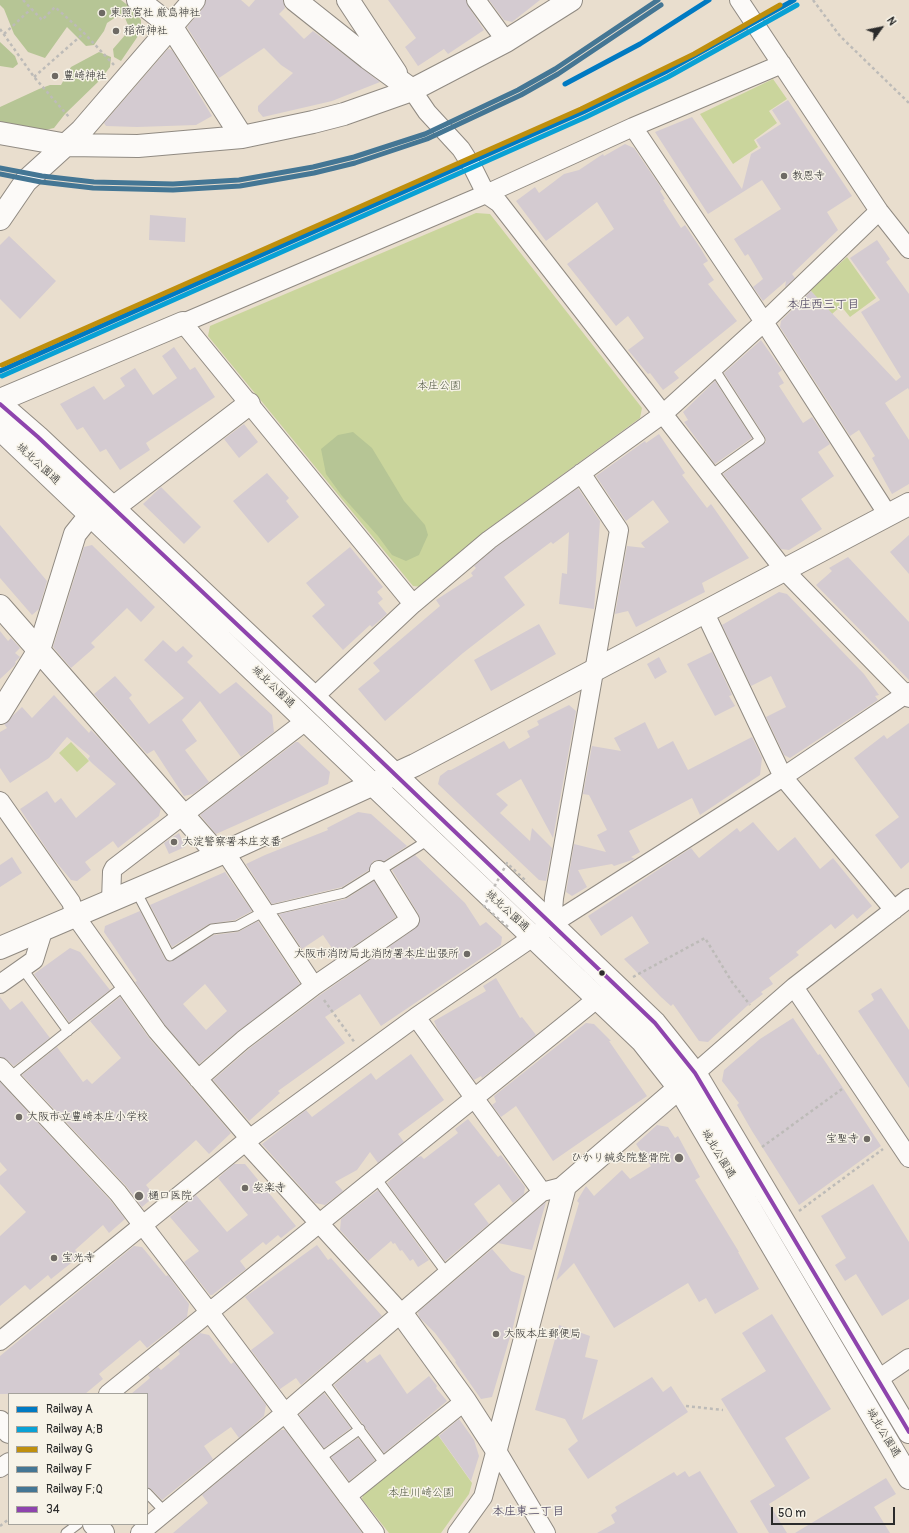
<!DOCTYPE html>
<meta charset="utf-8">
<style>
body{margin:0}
#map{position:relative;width:909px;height:1533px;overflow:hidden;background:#e9dece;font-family:Pangolin,sans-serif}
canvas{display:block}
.legend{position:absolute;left:8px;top:1393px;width:140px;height:132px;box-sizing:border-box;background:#f7f3e8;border:1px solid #a5a39c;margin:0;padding:5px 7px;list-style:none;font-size:12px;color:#2b2b2b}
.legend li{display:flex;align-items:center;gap:8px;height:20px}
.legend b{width:20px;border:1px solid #a5a39c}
.north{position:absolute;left:861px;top:8px;width:40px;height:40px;-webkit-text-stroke:3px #f7f3e8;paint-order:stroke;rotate:57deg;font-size:11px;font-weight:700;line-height:16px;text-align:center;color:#2b2b2b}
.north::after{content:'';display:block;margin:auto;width:14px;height:18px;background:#2b2b2b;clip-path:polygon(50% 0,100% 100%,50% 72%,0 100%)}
.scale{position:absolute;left:771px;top:1507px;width:124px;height:18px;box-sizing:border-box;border:2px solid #2b2b2b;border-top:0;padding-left:5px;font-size:12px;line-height:14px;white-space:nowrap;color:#2b2b2b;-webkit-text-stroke:3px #f7f3e8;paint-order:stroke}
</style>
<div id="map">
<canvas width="909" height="1533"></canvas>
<ul class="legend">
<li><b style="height:5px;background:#007ac2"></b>Railway A</li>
<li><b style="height:5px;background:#09a1d5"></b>Railway A;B</li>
<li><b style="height:5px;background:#bf8f0d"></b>Railway G</li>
<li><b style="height:5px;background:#447694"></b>Railway F</li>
<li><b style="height:5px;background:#447694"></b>Railway F;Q</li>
<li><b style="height:5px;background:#8e44ad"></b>34</li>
</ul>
<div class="north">N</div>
<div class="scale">50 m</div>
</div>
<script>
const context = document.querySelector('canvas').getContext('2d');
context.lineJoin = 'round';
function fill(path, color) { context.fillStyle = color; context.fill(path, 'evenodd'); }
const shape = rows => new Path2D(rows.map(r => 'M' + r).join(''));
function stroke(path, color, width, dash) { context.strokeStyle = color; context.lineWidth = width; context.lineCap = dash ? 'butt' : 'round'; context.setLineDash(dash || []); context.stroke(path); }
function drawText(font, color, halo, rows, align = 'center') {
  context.font = font + ' Pangolin,"Klee One",sans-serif'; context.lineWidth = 3; context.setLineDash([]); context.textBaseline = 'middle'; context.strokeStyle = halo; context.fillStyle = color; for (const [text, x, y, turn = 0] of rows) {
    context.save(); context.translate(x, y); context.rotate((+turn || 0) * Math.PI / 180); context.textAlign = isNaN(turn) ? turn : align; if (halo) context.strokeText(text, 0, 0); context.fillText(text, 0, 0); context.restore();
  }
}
fill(shape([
 [773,79,787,99,769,111,777,123,754,140,758,147,733,164,700,114],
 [476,213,490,214,642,408,640,418,485,531,422,587,413,586,208,336,210,326],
 [847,257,876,298,850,317,841,306,832,314,810,290],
 [71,742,89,761,77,772,59,753],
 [435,1431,472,1483,469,1494,441,1533,389,1533,362,1499,364,1489]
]), '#cad59c');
fill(shape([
 [0,0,121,0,134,10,141,20,141,26,138,36,121,61,114,57,113,49,126,34,128,25,125,18,119,15,107,23,104,31,94,45,86,46,67,27,45,58,28,52,14,34,4,9,0,5],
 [0,42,15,56,18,64,13,68,0,66],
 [99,52,111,57,110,67,100,80,65,114,54,128,45,130,10,126,0,121,0,107,39,89,50,85,61,85,71,67],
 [353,432,372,448,404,501,425,525,428,535,419,555,406,561,392,555,378,536,342,496,326,474,321,449,338,435]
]), '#b6c595');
fill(shape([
 [206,0,241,0,249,7,255,0,283,0,285,8,279,14,304,39,313,31,380,82,332,101,263,117,258,111,258,106,293,73,281,65,264,48,219,78,187,27,203,8],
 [388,0,466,0,468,6,484,30,448,54,444,49,418,66,405,47,416,38],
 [489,0,540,0,512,22,504,20],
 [168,49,172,50,212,116,196,125,137,127,106,126,104,123],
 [788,100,852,196,827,212,838,230,792,274,795,278,785,287,786,281,763,301,753,287,763,279,748,254,745,256,734,239,781,209,762,180,708,214,655,132,692,117,742,189,751,154,761,148,756,140,781,124,772,110],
 [625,144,634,148,662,189,660,191,665,199,663,200,681,228,685,225,701,249,708,261,703,264,714,280,708,284,737,321,674,372,679,378,663,390,650,373,648,374,628,350,644,338,628,316,616,326,567,264,614,229,597,202,546,241,516,201,535,187,539,193,564,174,579,170,603,154,604,156],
 [150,215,186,218,185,242,149,240],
 [9,236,56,281,20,319,0,299,0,245],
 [877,240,890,259,886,262,909,294,909,390,908,388,885,403,909,440,909,484,892,494,872,458,875,456,859,430,850,436,780,327,781,321,811,291,896,381,901,377,861,312,880,300,850,258],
 [761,340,782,370,778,373,784,383,779,386,803,423,812,417,830,444,818,452,834,476,801,499,822,529,789,550,781,549,723,474,766,442,765,437,724,373],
 [174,347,190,370,195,367,215,397,146,443,150,450,120,470,106,449,100,452,83,427,77,430,60,404,94,386,104,400,125,386,120,378,135,368,153,395,177,378,162,356],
 [715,381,752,438,715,464,684,422,688,420,683,412],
 [244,424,258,442,239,458,224,439],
 [659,434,685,473,682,475,707,508,711,504,749,558,702,583,705,592,636,627,628,611,615,614,627,546,645,548,641,543,669,522,653,500,626,521,596,476,645,441,646,443],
 [267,473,289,498,286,501,299,517,268,543,233,501],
 [161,487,201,527,184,544,143,504],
 [578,488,600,521,594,609,559,604,562,573,567,574,569,532,553,544,551,542,504,577,525,605,463,653,385,721,358,689,380,671,373,663,440,606,436,600,473,576,471,573,476,568,474,566,495,548],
 [0,525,47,581,39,609,32,615,0,578],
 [909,535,909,574,890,552],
 [92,545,155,607,141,622,127,608,91,643,95,647,71,668,53,647,84,547],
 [350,547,383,587,377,592,383,599,378,603,387,614,372,627,370,625,343,650,312,616,325,605,306,583],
 [848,557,909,622,909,680,816,585,832,571,829,568],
 [779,592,787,594,864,674,879,695,875,696,878,700,790,758,784,755,766,717,786,707,771,676,751,686,722,625],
 [539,624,556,654,491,691,474,660],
 [0,631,8,641,11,638,20,648,15,653,20,657,15,662,16,663,14,666,0,679],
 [163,640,176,652,183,646,193,656,187,662,220,694,236,682,272,715,274,732,241,757,200,701,182,720,197,741,185,750,209,782,193,794,184,796,154,750,147,754,94,694,115,676,132,695,129,698,149,724,184,698,144,660],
 [712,652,732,695,729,696,735,706,715,716,687,664],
 [659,657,667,672,655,679,647,664],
 [54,695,89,733,91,730,98,737,161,808,159,816,118,848,113,841,85,862,91,870,77,881,71,880,52,857,20,809,47,791,55,803,61,798,76,818,116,784,93,764,88,759,90,756,67,737,49,758,10,783,0,768,0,732,7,728,4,724,22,707,32,718],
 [569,705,576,711,553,838,521,779,496,794,508,805,500,813,530,841,532,828,552,848,546,881,539,880,438,784,440,776,448,770,451,770,504,741,509,749,530,737,527,731,539,725,537,721],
 [645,722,658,749,673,741,688,770,752,737,762,758,760,775,700,815,692,798,629,831,640,852,631,857,635,859,614,866,612,864,578,870,587,887,572,896,566,892,574,844,606,852,597,835,607,830,589,795,583,794,592,746,621,751,614,738],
 [909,723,909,862,901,869,875,835,899,817,854,758,884,735,887,739],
 [296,742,298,742,330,772,328,784,216,834,200,815],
 [358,812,371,814,407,846,384,861,378,860,373,861,369,870,342,887,272,904,246,864,265,855,328,830,327,828],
 [753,822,778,851,795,837,820,869,833,858,872,906,857,919,853,914,835,929,831,924,796,952,799,955,769,978,773,984,761,992,763,994,747,1006,708,1042,699,1041,673,1004,671,1006,661,997,624,959,649,943,632,916,601,936,588,916,691,848,699,858,737,828,740,832],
 [179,833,185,847,169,854,164,843],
 [415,855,465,903,480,926,486,922,502,937,501,945,381,1026,360,994,325,1017,345,1043,278,1091,280,1093,249,1121,213,1080,250,1048,320,995,416,928,420,920,419,915,392,870],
 [12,857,22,873,0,887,0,865],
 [225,872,252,911,235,920,209,924,172,947,150,905],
 [374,881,396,917,338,957,323,935,302,949,279,914,346,899],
 [140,911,165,959,170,962,214,935,238,932,258,921,300,984,237,1032,199,1064,165,1025,135,982,137,981,104,932,105,926],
 [205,984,227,1011,206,1030,183,1004],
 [70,948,80,952,110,990,69,1022,34,974],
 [496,978,520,1018,522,1017,536,1035,482,1078,481,1076,474,1080,437,1028,434,1021,486,991,483,986],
 [881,988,909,1030,909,1088,858,1011,874,1000,871,994],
 [0,997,10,1010,22,1001,50,1038,14,1066,7,1060,0,1057],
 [120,997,149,1038,231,1133,209,1154,196,1140,146,1185,155,1196,142,1207,126,1186,22,1075,57,1047,83,1082,87,1079,92,1084,121,1058,90,1021],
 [793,1018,818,1055,820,1054,841,1085,881,1146,799,1205,752,1131,737,1105,739,1103,722,1081,724,1070,760,1039],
 [586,1023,594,1024,611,1041,609,1041,647,1096,553,1161,516,1106,501,1117,492,1105,496,1102,494,1096],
 [411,1054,444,1100,398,1134,404,1142,378,1163,370,1152,357,1170,335,1182,343,1191,325,1205,315,1203,262,1144,306,1110,312,1117,371,1073,376,1080],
 [0,1082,110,1200,125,1219,109,1233,103,1225,75,1250,80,1256,51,1279,48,1275,30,1290,25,1285,0,1306,0,1236,26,1212,0,1184,0,1176,7,1170,0,1162],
 [468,1119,498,1157,501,1155,525,1187,524,1194,513,1203,499,1184,474,1204,489,1224,445,1261,387,1183,416,1158,421,1156,424,1159,458,1133,455,1129],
 [657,1125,668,1127,675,1138,678,1136,700,1177,695,1180,739,1252,738,1252,759,1289,715,1314,706,1298,699,1302,688,1283,614,1328,574,1263,556,1281,579,1203,577,1201,586,1186,594,1196,622,1170,630,1179,651,1166,636,1144],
 [234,1164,245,1164,296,1226,281,1238,278,1235,266,1245,263,1242,240,1261,246,1269,212,1295,210,1295,184,1262,199,1251,170,1217,196,1195,227,1232,248,1215,218,1178],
 [873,1184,909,1242,909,1299,882,1316,856,1274,845,1281,835,1265,846,1258,821,1216],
 [378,1190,429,1260,418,1267,413,1259,410,1261,402,1250,400,1251,395,1243,393,1244,391,1241,368,1261,340,1230,341,1219],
 [546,1202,532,1250,498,1243],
 [317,1245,328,1260,331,1258,382,1316,301,1385,296,1378,280,1389,251,1350,274,1333,245,1297],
 [134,1246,142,1247,166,1276,168,1275,189,1304,187,1317,147,1348,140,1340,99,1374,103,1379,85,1394,0,1394,0,1356],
 [492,1249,511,1271,525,1276,513,1327,492,1397,481,1399,455,1362,456,1361,435,1333,419,1317,418,1312],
 [772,1314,831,1409,785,1438,810,1478,769,1504,787,1533,769,1533,750,1501,775,1486,721,1399,766,1371,742,1333],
 [559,1325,590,1336,585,1357,598,1360,582,1420,652,1377,663,1392,671,1386,688,1412,588,1479,568,1449,578,1441,565,1419,535,1410],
 [200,1333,209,1335,231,1364,234,1362,266,1405,264,1416,239,1438,231,1427,204,1446,213,1459,162,1500,151,1489,147,1487,147,1394,131,1394,150,1378,148,1375,158,1367,161,1370,180,1354,178,1351],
 [380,1354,407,1394,429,1376,437,1386,436,1388,447,1401,384,1453,334,1385,364,1359,367,1363],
 [324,1393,351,1428,324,1448,299,1415],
 [459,1419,474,1440,479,1456,471,1481,439,1436],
 [281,1430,285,1430,362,1533,173,1533,208,1503,202,1495],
 [358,1438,375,1460,349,1481,331,1457],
 [685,1471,689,1477,700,1471,738,1533,597,1533,615,1523,611,1515,617,1511,615,1507,674,1472,677,1476],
 [886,1478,896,1494,874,1507,890,1533,795,1533]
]), '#d4cbd1');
const service = shape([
 [711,475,760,440,713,367],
 [136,891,170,956,212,929,237,926,263,912,344,893,430,839],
 [22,968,68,1031],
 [10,1077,124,986],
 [376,1178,448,1275],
 [323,1381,385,1464],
 [319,1459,360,1429],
 [147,1493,165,1512],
 [66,1533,78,1524]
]);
const minor = shape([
 [476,0,506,41],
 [739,0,879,211,909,249],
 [412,90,427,112,461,149,473,168,486,194,499,203,785,571,909,698],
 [633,127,764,322,888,515],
 [413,604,183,323,486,194,633,127,782,64],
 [705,613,783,777,894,910],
 [314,697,413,604,489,540,663,414,764,322,879,211],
 [0,801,71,902,76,917,157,1031,250,1139],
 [111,901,112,872,114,868,307,720],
 [552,924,554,898,619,530,581,473],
 [0,984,34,960,43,931],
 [314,986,410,920,379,870],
 [794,987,909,1158],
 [416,1017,542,1192],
 [0,1067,118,1193,210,1313,375,1533],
 [198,1079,243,1040,314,986,225,852],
 [685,1082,794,987,909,898],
 [245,1142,402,1314],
 [0,1341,245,1142,416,1017,552,924,783,777,909,692],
 [877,1380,909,1358],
 [108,1394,598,998],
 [496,1449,546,1533],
 [0,1468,9,1462],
 [347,1496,465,1401],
 [140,1533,285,1413,542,1192,565,1186],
 [457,1533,483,1497,496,1449]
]);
const tertiary = shape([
 [138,0,171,26,242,137],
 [295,0,368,58,412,90],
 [348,0,396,73],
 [0,133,67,145,138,146,242,137,313,122,344,114,412,90,506,41,571,0],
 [0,219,26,181,81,131,194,0],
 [0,400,183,323],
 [113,508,249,404],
 [0,606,218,855],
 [0,713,39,650,75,534,91,514],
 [0,948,225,852,415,765,909,504],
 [402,1314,465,1401,496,1449],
 [0,1422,9,1432],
 [496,1449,565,1186,679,1088],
 [94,1524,103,1533]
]);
const primary = shape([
 [0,404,38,437,314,697,655,1023,695,1073,909,1432],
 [0,429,642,1041,679,1088,909,1478]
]);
stroke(service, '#908a82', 11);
stroke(minor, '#908a82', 20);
stroke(tertiary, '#908a82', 24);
stroke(primary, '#908a82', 24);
stroke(shape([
 [23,0,42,20,55,7,84,33,114,65],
 [813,0,840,36,909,103],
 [0,29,34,77,69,117],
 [4,34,31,9],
 [34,77,84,33],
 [633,977,705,938,732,982,750,1005],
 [324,1000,355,1043],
 [762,1147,842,1089],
 [799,1211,883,1149],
 [686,1406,723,1410],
 [0,1526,9,1519]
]), '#bdbbb8', 2.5, [3, 3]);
stroke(service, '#fcfaf8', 9);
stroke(minor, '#fcfaf8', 18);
stroke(tertiary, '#fcfaf8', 22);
stroke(primary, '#fcfaf8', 22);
stroke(shape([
 [508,927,484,906,507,863,527,882]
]), '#bdbbb8', 2.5, [3, 3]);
stroke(shape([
 [0,404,38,437,314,697,655,1023,695,1073,909,1432]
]), '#8e44ad', 4);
stroke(shape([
 [565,84,640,44,709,0],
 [0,371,583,112,665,72,794,0]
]), '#007ac2', 5);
stroke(shape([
 [2,376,586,117,668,77,797,5]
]), '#09a1d5', 5);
stroke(shape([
 [2,365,581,109,694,54,780,5]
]), '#bf8f0d', 5);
stroke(shape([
 [0,168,42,176,94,182,173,184,239,180,313,167,354,157,425,134,518,90,555,69,658,0]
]), '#447694', 5);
stroke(shape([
 [0,174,41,182,93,188,173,190,240,186,314,173,355,163,427,139,521,95,558,74,661,5]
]), '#447694', 5);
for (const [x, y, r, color] of [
 [102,13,4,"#6e6a64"],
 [116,31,4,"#6e6a64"],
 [55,76,4,"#6e6a64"],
 [784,176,4,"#6e6a64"],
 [174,842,4,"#6e6a64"],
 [467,954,4,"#6e6a64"],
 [602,973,3.5,"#2b2b2b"],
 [19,1117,4,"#6e6a64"],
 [867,1139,4,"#6e6a64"],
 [679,1158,5,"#6e6a64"],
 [245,1188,4,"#6e6a64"],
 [139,1196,5,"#6e6a64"],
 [54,1258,4,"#6e6a64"],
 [496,1334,4,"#6e6a64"]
]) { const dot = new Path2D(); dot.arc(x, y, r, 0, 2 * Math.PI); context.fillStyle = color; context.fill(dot); stroke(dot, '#f7f3e8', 1.5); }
drawText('11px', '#2b2b2b', '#f7f3e8', [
 ["東照宮社 厳島神社",110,13],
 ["稲荷神社",124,31],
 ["豊崎神社",63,76],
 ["教恩寺",792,176],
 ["大淀警察署本庄交番",182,842],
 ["大阪市消防局北消防署本庄出張所",459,954,"right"],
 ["大阪市立豊崎本庄小学校",27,1117],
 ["宝聖寺",859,1139,"right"],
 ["ひかり鍼灸院整骨院",670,1158,"right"],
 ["安楽寺",253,1188],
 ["樋口医院",148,1196],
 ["宝光寺",62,1258],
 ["大阪本庄郵便局",504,1334]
], 'left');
drawText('11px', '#4c543d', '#f7f3e8', [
 ["本庄公園",439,386],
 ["本庄川崎公園",421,1493]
]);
drawText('11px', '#2b2b2b', '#f7f3e8', [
 ["城北公園通",38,464,43],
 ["城北公園通",273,687,44],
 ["城北公園通",507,911,43],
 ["城北公園通",718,1154,59],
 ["城北公園通",883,1433,59]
]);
drawText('bold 12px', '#5e566e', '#f7f3e8', [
 ["本庄西三丁目",823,305],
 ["本庄東二丁目",528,1512]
]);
</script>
